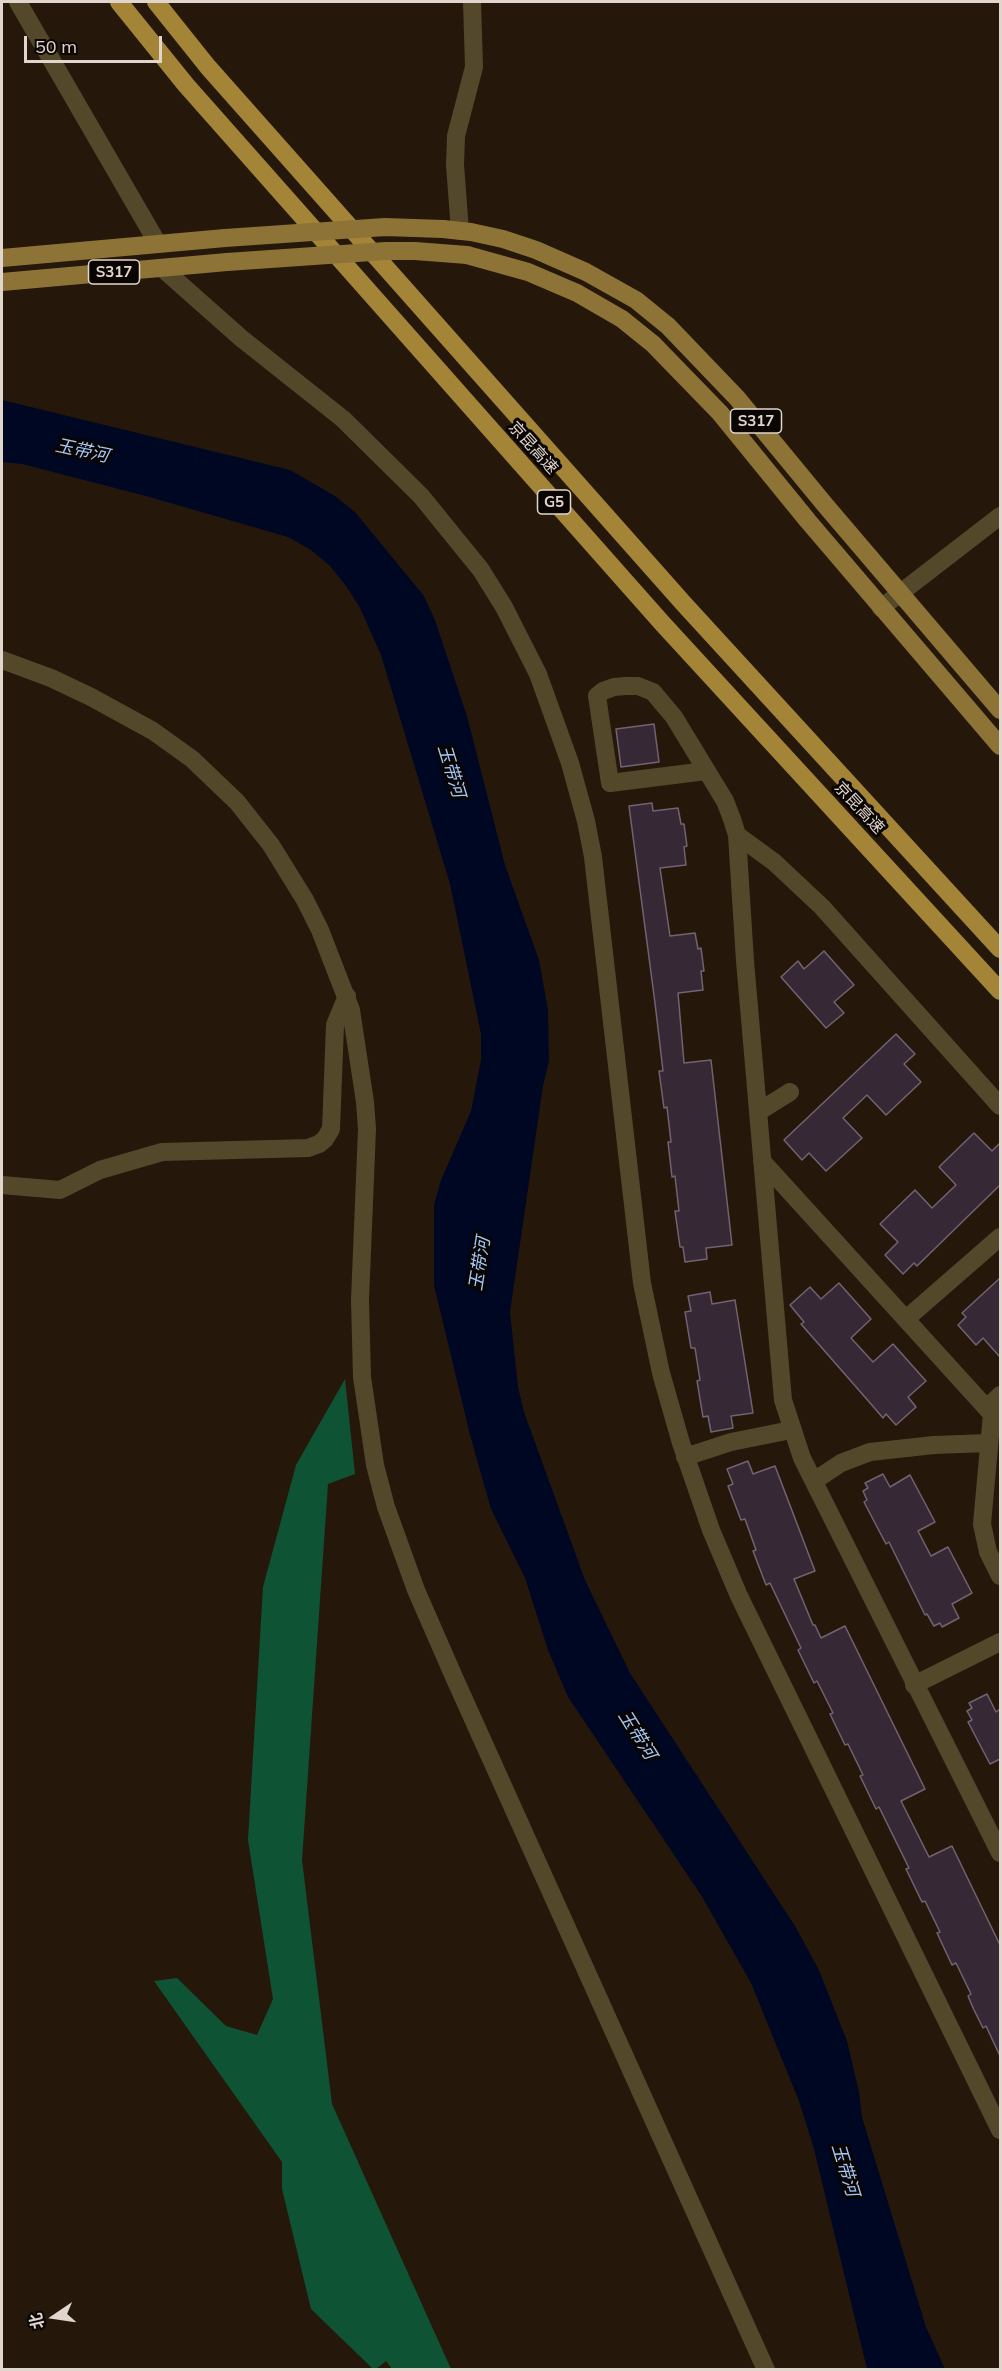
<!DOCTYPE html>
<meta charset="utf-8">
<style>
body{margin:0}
#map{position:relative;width:1002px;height:2371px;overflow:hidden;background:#25180b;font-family:Mulish,"Noto Sans SC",sans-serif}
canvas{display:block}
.frame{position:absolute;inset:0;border:3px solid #e0d6ce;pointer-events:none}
.north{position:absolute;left:24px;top:2287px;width:60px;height:60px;-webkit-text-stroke:4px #0a0502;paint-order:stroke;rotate:257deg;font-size:16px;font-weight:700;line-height:24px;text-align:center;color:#e0d6ce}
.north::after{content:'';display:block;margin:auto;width:21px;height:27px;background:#e0d6ce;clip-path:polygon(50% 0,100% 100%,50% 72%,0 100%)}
.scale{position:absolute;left:24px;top:36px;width:138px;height:27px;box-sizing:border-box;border:3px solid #e0d6ce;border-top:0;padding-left:8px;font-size:18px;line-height:21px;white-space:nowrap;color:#e0d6ce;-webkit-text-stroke:4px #0a0502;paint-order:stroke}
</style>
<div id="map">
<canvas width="1002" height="2371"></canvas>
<div class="frame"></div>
<div class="north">北</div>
<div class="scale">50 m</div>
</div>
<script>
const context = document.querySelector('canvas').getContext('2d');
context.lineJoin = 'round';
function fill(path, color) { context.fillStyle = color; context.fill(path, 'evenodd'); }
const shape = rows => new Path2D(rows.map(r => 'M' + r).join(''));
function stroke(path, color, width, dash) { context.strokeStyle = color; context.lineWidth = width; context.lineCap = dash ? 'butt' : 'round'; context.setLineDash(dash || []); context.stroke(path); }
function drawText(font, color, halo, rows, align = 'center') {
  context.font = font + ' Mulish,"Noto Sans SC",sans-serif'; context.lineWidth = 6; context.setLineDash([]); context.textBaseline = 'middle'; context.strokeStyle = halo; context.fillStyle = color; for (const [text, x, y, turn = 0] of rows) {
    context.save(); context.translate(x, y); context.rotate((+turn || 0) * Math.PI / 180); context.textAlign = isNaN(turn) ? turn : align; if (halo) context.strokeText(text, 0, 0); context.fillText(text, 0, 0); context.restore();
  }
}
fill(shape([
 [345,1379,355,1474,328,1484,302,1860,332,2104,451,2369,392,2369,386,2361,376,2369,373,2369,311,2309,282,2189,282,2162,154,1981,177,1978,226,2026,257,2035,273,1999,248,1840,263,1587,296,1465]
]), '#0f5335');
fill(shape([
 [2,400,290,470,335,496,355,512,424,596,435,620,467,716,505,865,539,960,548,1010,549,1061,543,1086,510,1312,518,1387,524,1412,585,1580,630,1673,795,1926,819,1970,847,2041,859,2092,862,2117,926,2327,945,2369,867,2369,814,2149,799,2101,751,1983,701,1895,568,1697,548,1650,525,1578,491,1509,470,1435,434,1285,434,1205,441,1180,471,1111,481,1060,481,1034,450,884,381,655,360,608,346,586,330,566,311,550,288,537,146,496,22,464,2,462]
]), '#000722');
const building = shape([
 [654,724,659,762,621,767,616,729,654,724],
 [652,803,653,811,678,808,681,824,684,824,687,846,684,847,686,865,660,868,670,936,695,933,698,949,701,948,704,971,701,971,703,990,678,993,684,1063,711,1060,732,1245,706,1248,707,1259,685,1262,683,1247,680,1247,675,1211,679,1211,675,1176,672,1177,668,1142,671,1142,667,1107,664,1108,659,1071,663,1071,655,1003,629,806,652,803],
 [824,951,854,985,834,1002,844,1013,826,1028,781,977,798,961,804,969,824,951],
 [896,1034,915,1054,904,1064,921,1082,886,1115,867,1095,843,1118,862,1138,826,1171,809,1153,802,1160,784,1140,896,1034],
 [974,1133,992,1151,1000,1143,1000,1185,917,1266,914,1263,903,1274,885,1255,898,1242,880,1224,915,1190,932,1208,956,1185,939,1167,974,1133],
 [1000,1278,1000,1357,983,1338,976,1345,958,1325,966,1317,962,1313,1000,1278],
 [839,1283,871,1319,851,1338,873,1362,893,1344,926,1381,908,1397,916,1407,896,1425,886,1414,883,1418,871,1404,801,1324,804,1322,790,1305,810,1287,821,1299,839,1283],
 [710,1292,712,1304,735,1300,753,1413,731,1416,733,1428,711,1432,708,1416,703,1417,697,1381,700,1380,695,1348,691,1348,685,1312,691,1311,688,1296,710,1292],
 [748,1461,753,1474,775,1466,815,1571,794,1579,813,1625,815,1625,821,1638,845,1626,925,1789,901,1801,929,1857,952,1846,1000,1945,1000,2056,986,2026,983,2028,974,2010,968,1996,971,1994,956,1963,952,1965,937,1933,940,1932,925,1901,922,1902,906,1869,909,1868,879,1807,876,1809,860,1776,863,1775,848,1744,845,1745,830,1714,833,1713,817,1681,814,1683,798,1650,801,1648,770,1583,766,1585,753,1551,756,1550,745,1519,741,1520,728,1486,733,1484,727,1469,748,1461],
 [883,1474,890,1487,910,1475,935,1522,918,1531,931,1556,948,1547,972,1593,952,1604,959,1618,942,1627,940,1623,934,1626,927,1614,925,1615,889,1542,886,1544,864,1502,867,1500,863,1491,868,1488,865,1483,883,1474],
 [987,1694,996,1712,1000,1709,1000,1759,990,1764,968,1722,972,1720,967,1711,972,1708,969,1703,987,1694]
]);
fill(building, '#372835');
stroke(building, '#736271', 1.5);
stroke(shape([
 [18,2,158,244],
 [460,231,455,165,456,136,474,67,472,2],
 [162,268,241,338,343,419,421,496,481,570,504,607,538,674,570,763,586,821,593,857,642,1283,661,1373,681,1443,711,1530,739,1596,1000,2130],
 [881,608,1000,516],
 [2,660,51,678,91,697,153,731,192,759,237,802,271,845,305,900,320,930,351,1010,365,1102,367,1129,360,1300,362,1377,375,1465,386,1507,416,1590,454,1677,766,2370],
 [706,771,610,783,597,696,603,691,614,687,626,686,638,686,653,692,674,717,725,801,732,819,737,835,745,961,783,1400,802,1458,1000,1853],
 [737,835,774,862,822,907,1000,1106],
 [758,1112,790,1092],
 [762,1161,1000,1423],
 [2,1185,60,1190,100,1170,162,1152,308,1148,319,1144,325,1139,331,1129,335,1025,347,996],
 [906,1319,1000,1237],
 [987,1408,1000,1395],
 [992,1414,982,1524,988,1552,1000,1576],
 [685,1457,731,1442,791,1430],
 [814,1481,841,1463,870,1452,934,1445,988,1443],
 [914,1685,1000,1642]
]), '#54482b', 18);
stroke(shape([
 [443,229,471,232,503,239,536,250,586,272,636,300,668,326,737,398,826,506,1000,710],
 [467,255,528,272,577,293,622,319,653,344,720,413,808,521,1000,746],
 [2,258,225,238],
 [2,282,227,262]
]), '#8d7335', 18);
stroke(shape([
 [119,2,186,85,662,623,1000,991],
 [156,2,208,67,684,604,1000,949]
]), '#a48537', 18);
stroke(shape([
 [225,238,385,227,443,229],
 [227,262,386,251,415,251,467,255]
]), '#8d7335', 18);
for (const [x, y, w] of [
 [114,272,51],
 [756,421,51],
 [554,502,33]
]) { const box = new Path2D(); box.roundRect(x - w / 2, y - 12, w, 24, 4.5); context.fillStyle = '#0a0502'; context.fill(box); stroke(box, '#e0d6ce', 1.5); }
drawText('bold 15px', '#e0d6ce', null, [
 ["S317",114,272],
 ["S317",756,421],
 ["G5",554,502]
]);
drawText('16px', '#e0d6ce', '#0a0502', [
 ["京昆高速",533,448,48],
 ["京昆高速",859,808,47]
]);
drawText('italic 18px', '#a1c6f7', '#0a0502', [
 ["玉带河",82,451,12],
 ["玉带河",451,771,73],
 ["玉带河",480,1264,-81],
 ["玉带河",637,1735,58],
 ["玉带河",845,2170,73]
]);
</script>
